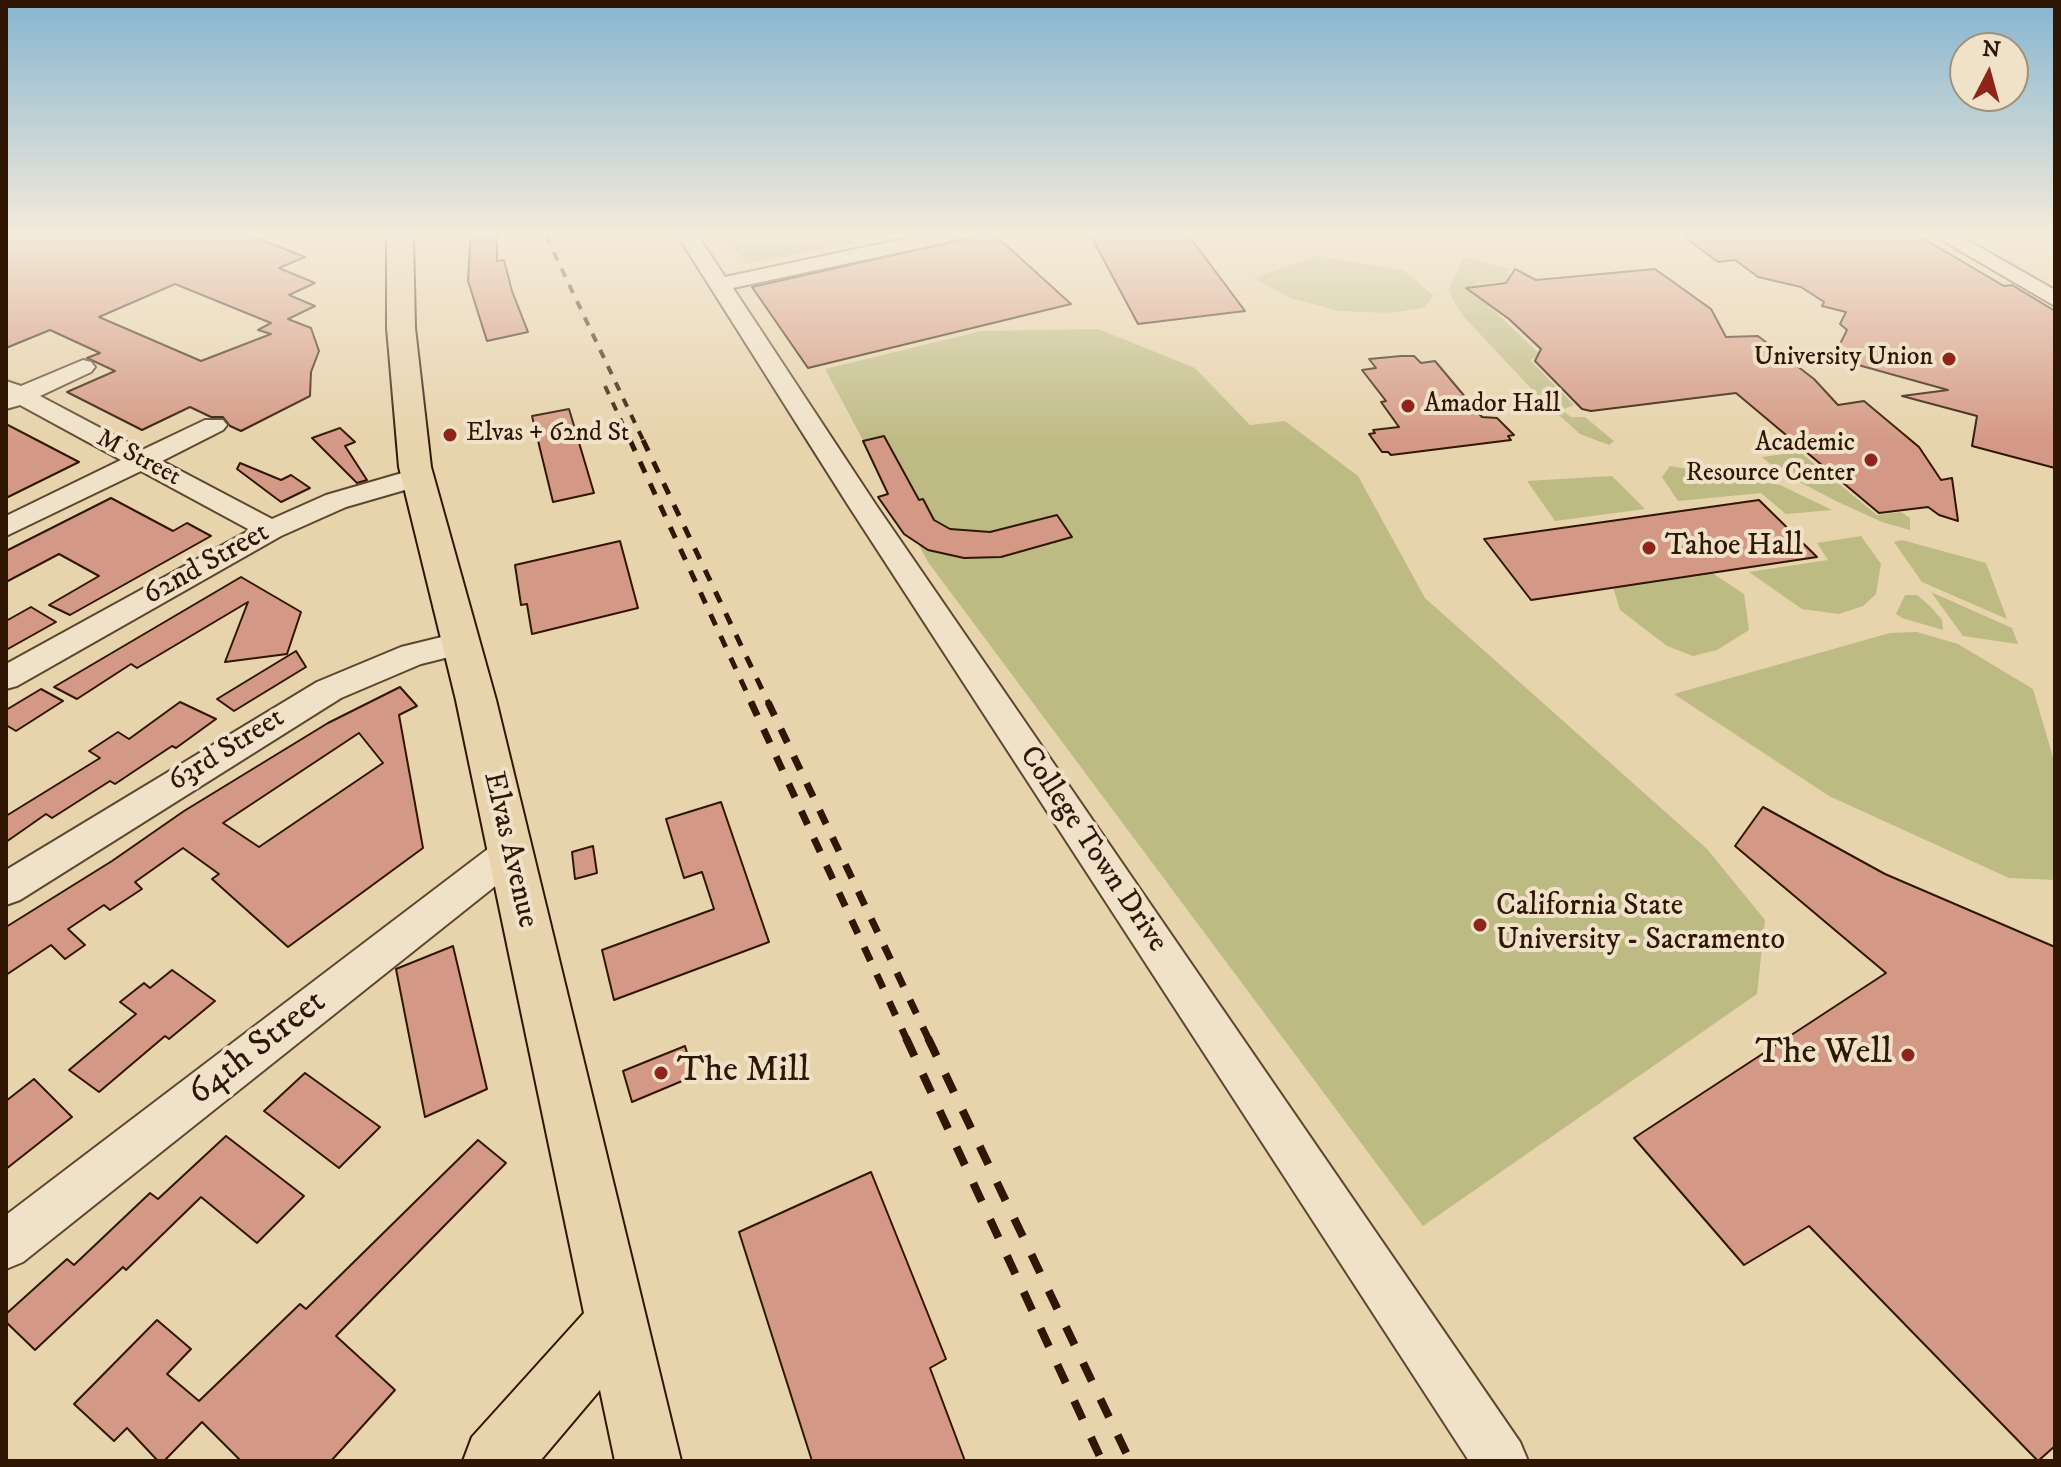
<!DOCTYPE html>
<style>
body{margin:0}
#map{position:relative;width:2061px;height:1467px;overflow:hidden;background:#e7d3ac;font-family:"IM FELL DW Pica",serif}
canvas{display:block}
.frame{position:absolute;inset:0;border:8px solid #2f1704;pointer-events:none}
.north{position:absolute;left:1949px;top:32px;width:80px;height:80px;box-sizing:border-box;background:#efe2c9;border:2px solid #a2917a;border-radius:50%;rotate:6deg;font-size:22px;font-weight:700;line-height:32px;text-align:center;color:#2f1704}
.north::after{content:'';display:block;margin:auto;width:28px;height:36px;background:#8f2418;clip-path:polygon(50% 0,100% 100%,50% 72%,0 100%)}
</style>
<div id="map">
<canvas width="2061" height="1467"></canvas>
<div class="frame"></div>
<div class="north">N</div>
</div>
<script>
const context = document.querySelector('canvas').getContext('2d');
context.lineJoin = 'round';
function fill(path, color) { context.fillStyle = color; context.fill(path, 'evenodd'); }
const shape = rows => new Path2D(rows.map(r => 'M' + r).join(''));
function stroke(path, color, width, dash) { context.strokeStyle = color; context.lineWidth = width; context.lineCap = dash ? 'butt' : 'round'; context.setLineDash(dash || []); context.stroke(path); }
function drawText(font, color, halo, rows, align = 'center') {
  context.font = font + ' "IM FELL DW Pica",serif'; context.lineWidth = 8; context.setLineDash([]); context.textBaseline = 'middle'; context.strokeStyle = halo; context.fillStyle = color; for (const [text, x, y, turn = 0] of rows) {
    context.save(); context.translate(x, y); context.rotate((+turn || 0) * Math.PI / 180); context.textAlign = isNaN(turn) ? turn : align; if (halo) context.strokeText(text, 0, 0); context.fillText(text, 0, 0); context.restore();
  }
}
fill(shape([
 [720,236,889,236,748,264],
 [1317,256,1403,270,1434,296,1423,308,1389,313,1339,311,1290,298,1254,278],
 [1464,257,1512,269,1506,272,1513,281,1478,283,1470,288,1542,356,1530,360,1574,405,1562,410,1571,417,1585,417,1614,441,1609,445,1580,434,1542,400,1463,316,1448,291],
 [1098,329,1195,368,1250,425,1285,421,1358,476,1425,598,1707,849,1765,920,1757,994,1423,1226,928,562,825,369,981,331],
 [1800,452,1877,515,1901,512,1910,518,1910,530,1882,522,1838,502,1778,471,1762,457],
 [1670,466,1780,485,1832,510,1786,514,1761,493,1678,501,1662,477],
 [1612,476,1645,509,1555,521,1527,481],
 [1861,536,1881,564,1876,594,1863,606,1839,614,1802,609,1749,572,1828,560,1817,543],
 [1902,540,1986,563,2007,619,1922,582,1894,542],
 [1712,573,1744,594,1749,630,1717,650,1693,656,1667,646,1620,610,1613,587],
 [1931,592,2012,628,2018,644,1963,636],
 [1905,595,1917,595,1930,606,1942,620,1943,630,1902,618,1896,614],
 [1917,632,1958,644,2033,689,2055,764,2055,880,2009,878,1829,796,1674,694,1890,633]
]), '#beba84');
const building = shape([
 [6,236,252,236,305,257,279,268,315,283,289,295,315,306,288,319,311,328,319,351,311,372,310,396,241,431,230,426,223,417,211,417,190,407,142,430,67,392,115,371,87,358,100,353,50,330,6,348,6,236],
 [175,284,271,323,258,330,271,334,201,361,99,317,175,284],
 [497,236,497,261,504,260,512,291,528,332,487,341,468,281,470,245,471,238,497,236],
 [977,236,996,236,1071,304,808,368,752,287,977,236],
 [1091,236,1189,236,1245,311,1138,324,1091,236],
 [1683,236,1919,236,2004,286,2012,285,2055,311,2055,468,1972,446,1977,416,1902,396,1948,390,1833,358,1847,330,1840,324,1846,312,1822,306,1824,302,1801,287,1758,277,1735,260,1718,262,1683,236],
 [1515,269,1536,280,1655,269,1711,309,1726,337,1758,336,1814,379,1838,405,1864,401,1919,447,1941,480,1952,478,1958,521,1939,515,1928,507,1879,513,1736,393,1591,411,1582,409,1535,361,1541,349,1509,319,1466,288,1506,283,1515,269],
 [1401,356,1414,356,1421,363,1435,361,1482,417,1497,418,1514,435,1508,436,1511,440,1391,455,1388,452,1382,452,1369,434,1375,433,1373,430,1399,427,1381,402,1386,401,1362,370,1376,368,1369,359,1401,356],
 [569,409,594,493,553,502,532,416,569,409],
 [6,424,79,462,6,498,6,424],
 [340,428,355,442,345,446,367,480,357,483,312,438,340,428],
 [884,436,919,500,923,499,934,520,950,529,990,532,1057,515,1072,537,1001,557,964,558,928,550,904,534,878,497,888,494,863,441,884,436],
 [240,463,281,480,291,475,310,488,281,502,237,469,240,463],
 [111,498,173,531,187,523,211,536,70,615,49,605,99,576,59,554,6,582,6,551,111,498],
 [1759,500,1817,557,1531,600,1484,539,1759,500],
 [620,541,638,608,532,634,527,604,521,605,515,565,620,541],
 [241,577,301,612,287,654,225,662,248,602,137,668,131,664,77,699,54,687,241,577],
 [31,607,56,622,6,650,6,621,31,607],
 [296,651,306,667,234,711,217,699,296,651],
 [400,687,417,706,399,715,423,848,288,947,212,879,219,874,183,848,135,882,142,889,110,910,104,905,68,929,85,945,65,959,51,945,6,975,6,927,112,861,184,811,328,723,400,687],
 [359,733,383,763,259,847,223,823,359,733],
 [41,689,63,701,16,731,6,725,6,710,41,689],
 [180,702,216,719,176,748,172,746,115,784,110,781,52,818,46,814,6,842,6,816,100,758,89,751,118,732,129,739,180,702],
 [721,802,769,942,614,1000,602,950,714,909,702,872,684,878,666,819,721,802],
 [1763,807,1885,874,2055,947,2055,1446,2038,1461,1809,1226,1744,1265,1634,1138,1886,973,1735,846,1763,807],
 [593,846,597,873,575,879,572,852,593,846],
 [453,946,487,1089,425,1117,396,969,453,946],
 [172,970,215,1001,169,1039,165,1036,99,1092,69,1070,136,1014,120,1002,144,983,150,988,172,970],
 [685,1046,694,1076,632,1102,623,1071,685,1046],
 [305,1073,380,1127,339,1168,264,1111,305,1073],
 [34,1079,72,1117,6,1169,6,1101,34,1079],
 [226,1136,304,1196,257,1243,201,1197,126,1270,123,1267,35,1350,6,1322,6,1314,67,1259,74,1265,150,1193,158,1199,226,1136],
 [478,1140,506,1163,336,1336,395,1390,331,1461,241,1461,202,1422,164,1461,158,1461,127,1428,114,1441,74,1404,157,1320,191,1349,167,1374,199,1401,300,1304,306,1309,478,1140],
 [871,1172,946,1359,930,1368,965,1461,812,1461,739,1232,871,1172]
]);
fill(building, '#d49984');
stroke(building, '#2f1704', 2);
const minor = shape([
 [678,236,698,236,725,277,917,236,957,236,947,242,733,288,876,505,1520,1442,1528,1461,1469,1461,848,505,678,236],
 [1935,236,1960,236,2055,290,2055,306,1935,236],
 [83,360,91,362,95,367,91,372,40,396,142,450,205,420,223,420,227,425,223,430,162,461,272,519,326,495,409,471,419,469,429,471,432,477,429,483,346,507,281,536,17,686,6,689,6,664,250,530,141,471,6,536,6,516,121,460,20,405,6,409,6,381,21,386,83,360],
 [462,632,473,635,478,643,473,651,421,664,341,698,20,900,6,905,6,870,317,682,401,647,462,632],
 [510,838,523,842,529,853,523,864,23,1262,6,1269,6,1215,497,842,510,838]
]);
const major = shape([
 [387,236,413,236,415,328,431,467,496,700,681,1461,615,1461,600,1390,540,1461,463,1461,472,1437,584,1313,456,700,399,467,387,328,387,236]
]);
stroke(minor, '#5d462e', 4);
stroke(major, '#2f1704', 4);
fill(minor, '#efe2c9');
fill(major, '#e7d3ac');
stroke(shape([
 [546,236,644,442],
 [605,386,631,442]
]), '#2f1704', 4, [9, 9]);
stroke(shape([
 [630,440,752,704],
 [643,440,769,704]
]), '#2f1704', 5, [12, 12]);
stroke(shape([
 [751,702,907,1040],
 [768,702,929,1040]
]), '#2f1704', 7, [15, 15]);
stroke(shape([
 [906,1038,1102,1461],
 [928,1038,1130,1461]
]), '#2f1704', 8, [20, 20]);
const sky = context.createLinearGradient(0, 0, 0, 442);
sky.addColorStop(0, '#87b5d1');
sky.addColorStop(0.53, '#f4ebda');
sky.addColorStop(1, '#f4ebda00');
context.fillStyle = sky;
context.fillRect(0, 0, 2061, 442);
for (const [x, y, r, color] of [
 [1949,359,8,"#8f2418"],
 [1408,406,8,"#8f2418"],
 [450,435,8,"#8f2418"],
 [1871,460,8,"#8f2418"],
 [1649,548,8,"#8f2418"],
 [1480,925,8,"#8f2418"],
 [1908,1055,8,"#8f2418"],
 [661,1073,8,"#8f2418"]
]) { const dot = new Path2D(); dot.arc(x, y, r, 0, 2 * Math.PI); context.fillStyle = color; context.fill(dot); stroke(dot, '#efe2c9', 3); }
drawText('26px', '#2f1704', '#efe2c9', [
 ["University Union",1933,359],
 ["Amador Hall",1424,406,"left"],
 ["Elvas + 62nd St",466,435,"left"],
 ["Academic",1855,445],
 ["Resource Center",1855,475]
], 'right');
drawText('26px', '#2f1704', '#efe2c9', [
 ["M Street",138,459,28]
]);
drawText('30px', '#2f1704', '#efe2c9', [
 ["Tahoe Hall",1665,548],
 ["California State",1496,908],
 ["University - Sacramento",1496,942]
], 'left');
drawText('30px', '#2f1704', '#efe2c9', [
 ["62nd Street",207,565,-29],
 ["63rd Street",227,751,-32],
 ["Elvas Avenue",509,850,77],
 ["College Town Drive",1092,850,56]
]);
drawText('36px', '#2f1704', '#efe2c9', [
 ["64th Street",258,1049,-38]
]);
drawText('36px', '#2f1704', '#efe2c9', [
 ["The Well",1892,1055],
 ["The Mill",677,1073,"left"]
], 'right');
</script>
